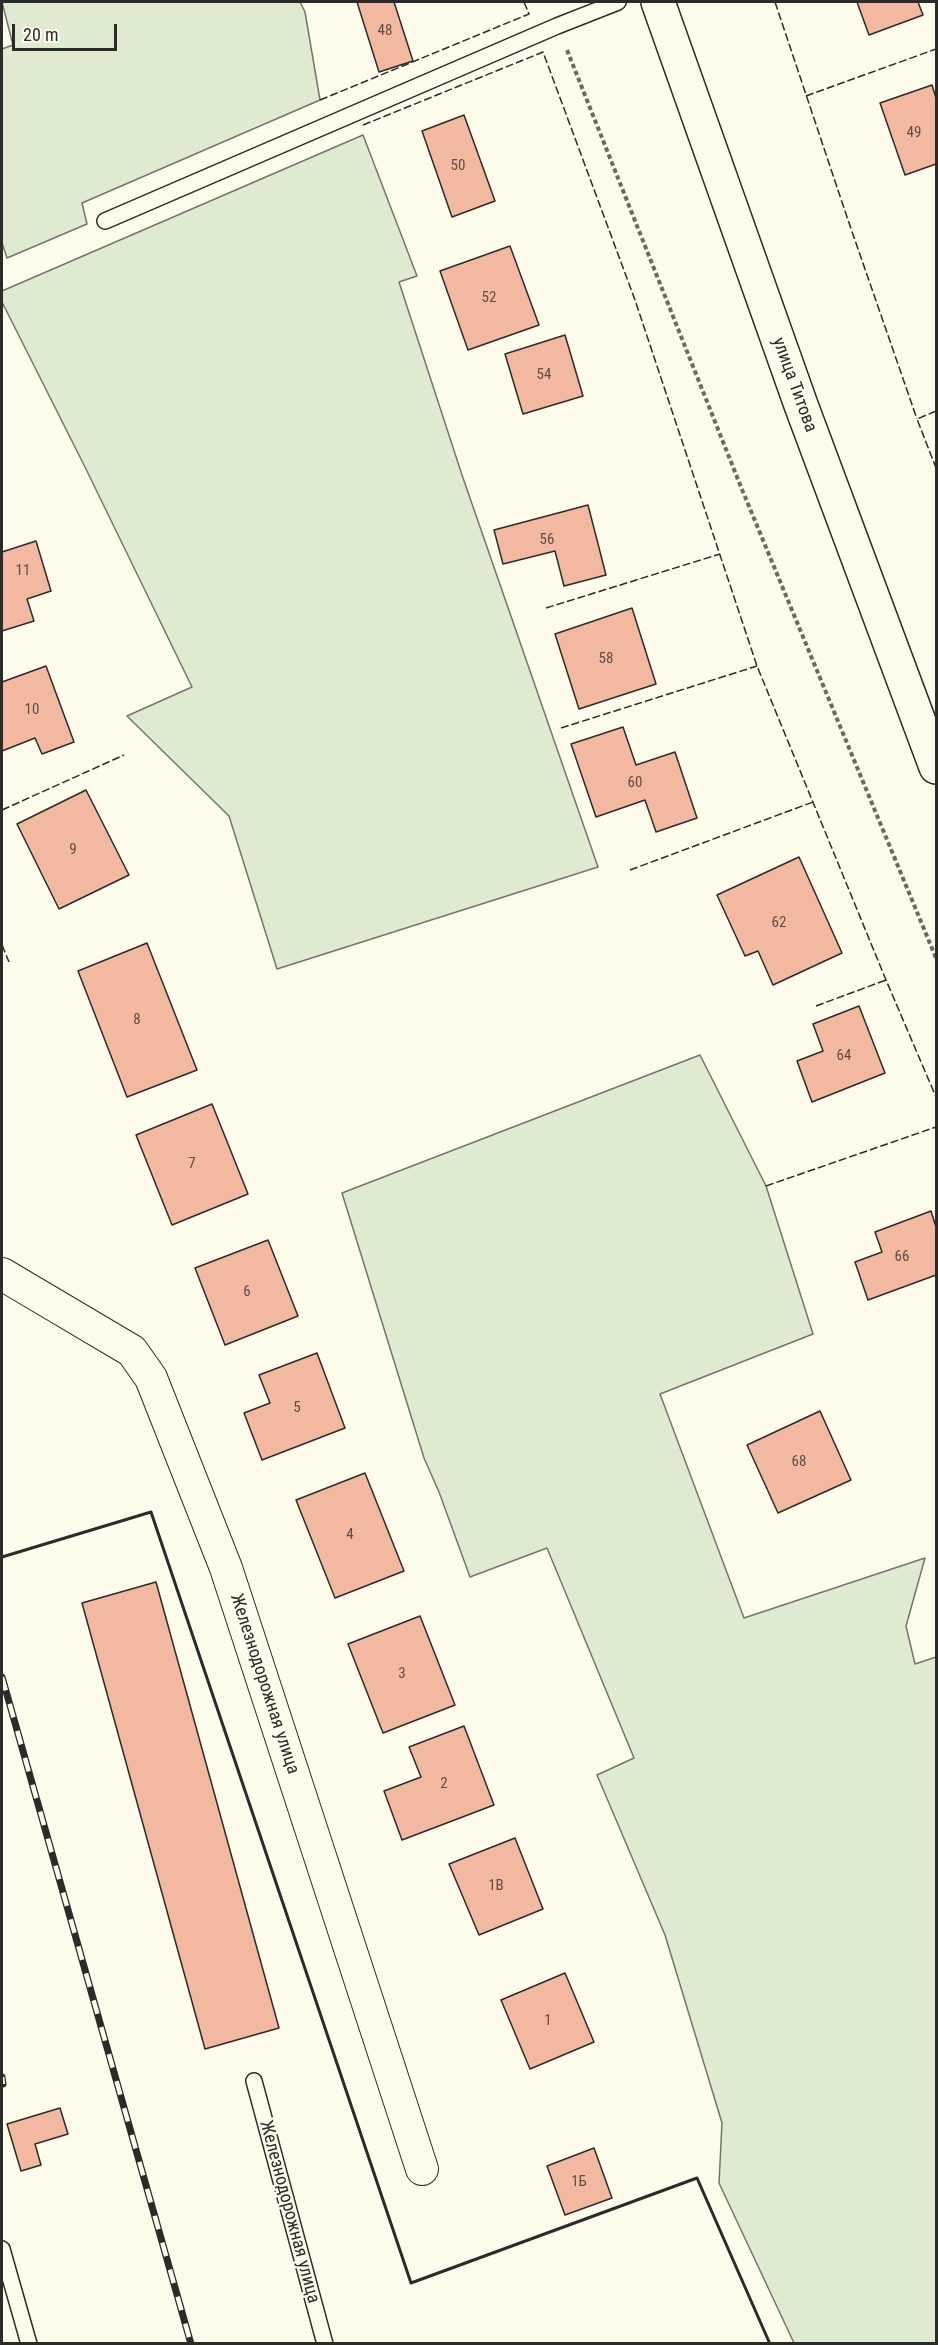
<!DOCTYPE html>
<meta charset="utf-8">
<style>
body{margin:0}
#map{position:relative;width:938px;height:2345px;overflow:hidden;background:#fdfbea;font-family:"Roboto Condensed",sans-serif}
canvas{display:block}
.frame{position:absolute;inset:0;border:3px solid #2b2b2b;pointer-events:none}
.scale{position:absolute;left:12px;top:24px;width:105px;height:27px;box-sizing:border-box;border:3px solid #2b2b2b;border-top:0;padding-left:8px;font-size:18px;line-height:21px;white-space:nowrap;color:#2b2b2b;-webkit-text-stroke:4px #fdfbea;paint-order:stroke}
</style>
<div id="map">
<canvas width="938" height="2345"></canvas>
<div class="frame"></div>
<div class="scale">20 m</div>
</div>
<script>
const context = document.querySelector('canvas').getContext('2d');
context.lineJoin = 'round';
function fill(path, color) { context.fillStyle = color; context.fill(path, 'evenodd'); }
const shape = rows => new Path2D(rows.map(r => 'M' + r).join(''));
function stroke(path, color, width, dash) { context.strokeStyle = color; context.lineWidth = width; context.lineCap = dash ? 'butt' : 'round'; context.setLineDash(dash || []); context.stroke(path); }
function drawText(font, color, halo, rows, align = 'center') {
  context.font = font + ' "Roboto Condensed",sans-serif'; context.lineWidth = 4.5; context.setLineDash([]); context.textBaseline = 'middle'; context.strokeStyle = halo; context.fillStyle = color; for (const [text, x, y, turn = 0] of rows) {
    context.save(); context.translate(x, y); context.rotate((+turn || 0) * Math.PI / 180); context.textAlign = isNaN(turn) ? turn : align; if (halo) context.strokeText(text, 0, 0); context.fillText(text, 0, 0); context.restore();
  }
}
const green = shape([
 [2,2,300,2,305,12,320,100,82,203,87,224,7,258,2,243,2,49,13,45,2,2],
 [363,135,417,276,399,282,462,475,598,867,277,969,229,816,127,716,192,687,85,467,2,302,2,291,363,135],
 [700,1055,766,1186,813,1334,660,1394,744,1618,925,1558,906,1626,915,1664,936,1657,936,2343,794,2343,719,2183,722,2123,665,1935,597,1775,634,1758,547,1548,470,1577,439,1492,424,1458,342,1193,700,1055]
]);
fill(green, '#deebd1');
stroke(green, '#74746e', 1.5);
const building = shape([
 [357,2,394,2,413,61,379,72,357,2],
 [857,2,918,2,923,15,869,35,857,2],
 [932,85,936,98,936,164,905,175,880,103,932,85],
 [464,115,495,201,452,217,422,131,464,115],
 [510,246,539,325,468,350,440,271,510,246],
 [565,335,583,396,523,414,505,354,565,335],
 [588,505,606,575,564,586,555,551,503,564,494,530,588,505],
 [36,541,51,591,27,599,34,621,2,631,2,552,36,541],
 [632,608,656,684,579,709,555,634,632,608],
 [46,666,74,742,42,754,35,738,2,751,2,682,46,666],
 [623,727,636,765,675,752,697,818,656,832,645,800,596,817,571,744,623,727],
 [86,790,129,875,59,909,17,824,86,790],
 [799,857,842,953,773,985,758,951,745,956,717,895,799,857],
 [147,943,197,1070,127,1097,78,971,147,943],
 [859,1006,885,1073,812,1102,797,1061,823,1051,813,1024,859,1006],
 [212,1104,248,1194,172,1225,136,1135,212,1104],
 [931,1211,936,1227,936,1275,868,1300,855,1262,882,1252,875,1232,931,1211],
 [268,1240,298,1316,225,1345,195,1268,268,1240],
 [317,1353,345,1428,262,1460,244,1413,270,1403,259,1375,317,1353],
 [820,1411,851,1480,778,1513,747,1445,820,1411],
 [365,1473,404,1571,335,1598,296,1500,365,1473],
 [156,1582,279,2028,205,2049,82,1603,156,1582],
 [420,1616,455,1705,383,1733,348,1644,420,1616],
 [464,1726,494,1805,402,1840,384,1791,421,1777,409,1747,464,1726],
 [515,1838,543,1909,479,1935,449,1864,515,1838],
 [565,1973,594,2042,530,2069,501,2000,565,1973],
 [60,2108,68,2134,35,2144,41,2165,21,2171,7,2124,60,2108],
 [594,2148,612,2198,565,2215,547,2166,594,2148]
]);
fill(building, '#f2b8a0');
stroke(building, '#2b2b2b', 1.5);
const lane = shape([
 [105,221,557,26,618,2],
 [254,2081,325,2344],
 [2,2249,29,2344]
]);
const street = shape([
 [2,1274,132,1351,151,1378,226,1568,422,2169]
]);
const secondary = shape([
 [658,2,801,405,936,767]
]);
stroke(lane, '#2b2b2b', 18);
stroke(street, '#2b2b2b', 34);
stroke(secondary, '#2b2b2b', 36);
stroke(shape([
 [567,50,741,487,936,958]
]), '#6a6964', 4, [4.5, 3]);
stroke(lane, '#fdfbea', 15);
stroke(street, '#fdfbea', 32);
stroke(secondary, '#fdfbea', 33);
const rail = shape([
 [2,1677,191,2344],
 [2,2077,3,2084]
]);
stroke(rail, '#2b2b2b', 7);
stroke(rail, '#fdfbea', 4.5, [14]);
stroke(shape([
 [775,2,848,220,917,419],
 [806,96,936,49],
 [320,100,529,14,524,2],
 [363,125,543,52,635,300,757,666,886,980,936,1097],
 [936,411,917,419,936,468],
 [546,608,720,554],
 [561,728,757,666],
 [2,810,124,755],
 [630,870,813,802],
 [2,945,9,962],
 [816,1006,886,980],
 [766,1186,936,1127]
]), '#2b2b2b', 1.5, [8, 3]);
stroke(shape([
 [2,1557,151,1512,411,2283,697,2178,770,2344]
]), '#2b2b2b', 3);
drawText('15px', '#5d4e48', null, [
 ["48",385,31],
 ["49",914,133],
 ["50",458,166],
 ["52",489,298],
 ["54",544,375],
 ["56",547,540],
 ["11",23,571],
 ["58",606,659],
 ["10",32,710],
 ["60",635,783],
 ["9",73,850],
 ["62",779,923],
 ["8",137,1020],
 ["64",844,1056],
 ["7",192,1164],
 ["66",902,1257],
 ["6",247,1292],
 ["5",297,1408],
 ["68",799,1462],
 ["4",350,1535],
 ["3",402,1674],
 ["2",444,1784],
 ["1В",496,1886],
 ["1",548,2021],
 ["1Б",579,2182]
]);
drawText('18px', '#2b2b2b', '#fdfbea', [
 ["улица Титова",794,385,70],
 ["Железнодорожная улица",264,1684,72],
 ["Железнодорожная улица",289,2212,75]
]);
</script>
